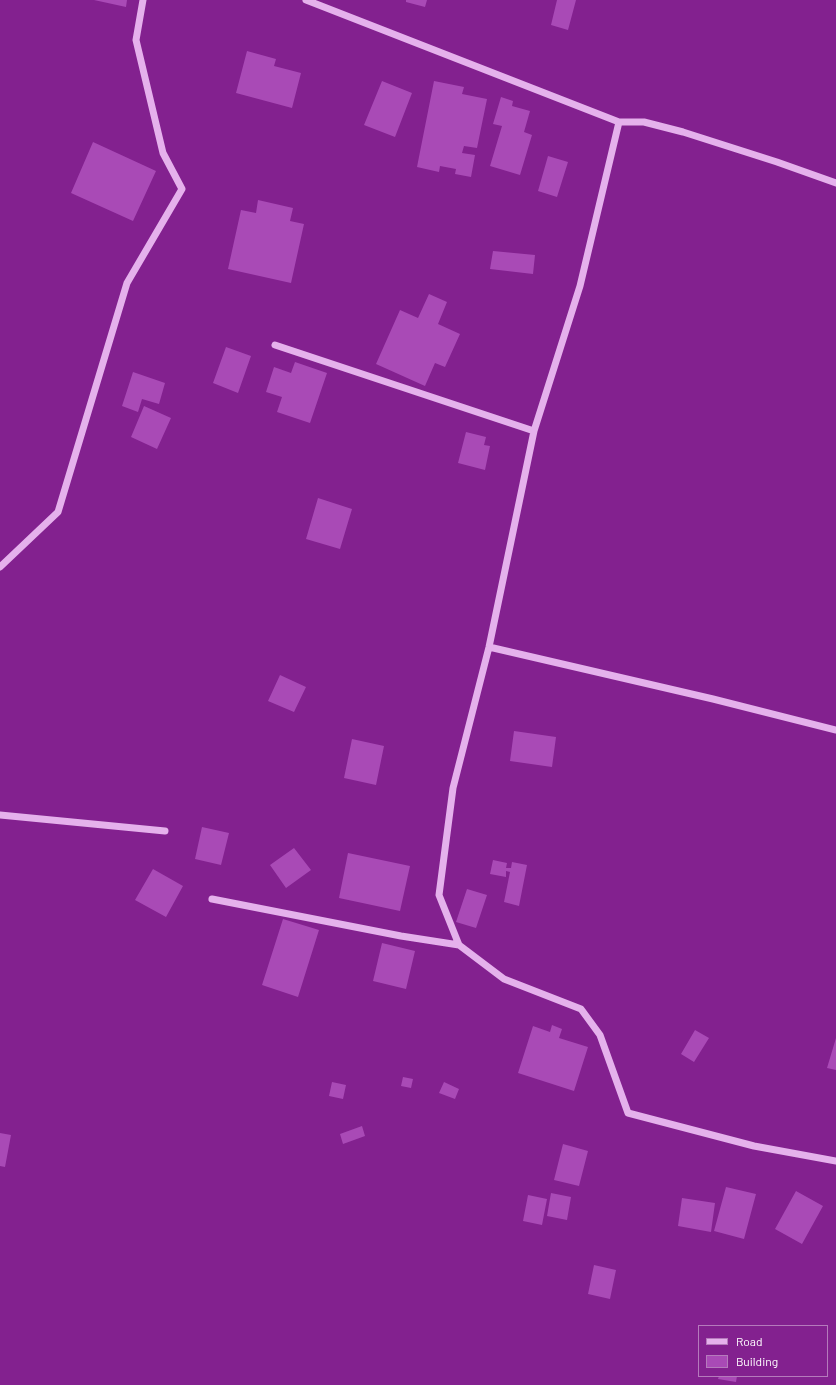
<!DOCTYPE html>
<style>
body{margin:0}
#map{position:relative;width:836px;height:1385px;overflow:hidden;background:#83218f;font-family:Barlow,sans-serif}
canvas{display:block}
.legend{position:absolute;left:698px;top:1325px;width:130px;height:52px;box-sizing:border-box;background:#83218f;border:1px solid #b57abc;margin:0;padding:5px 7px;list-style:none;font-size:12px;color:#fff}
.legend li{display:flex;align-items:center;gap:8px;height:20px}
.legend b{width:20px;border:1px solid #b57abc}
</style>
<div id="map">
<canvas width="836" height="1385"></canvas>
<ul class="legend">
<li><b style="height:5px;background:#e5b1ec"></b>Road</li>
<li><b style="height:11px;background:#a94ab6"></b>Building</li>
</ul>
</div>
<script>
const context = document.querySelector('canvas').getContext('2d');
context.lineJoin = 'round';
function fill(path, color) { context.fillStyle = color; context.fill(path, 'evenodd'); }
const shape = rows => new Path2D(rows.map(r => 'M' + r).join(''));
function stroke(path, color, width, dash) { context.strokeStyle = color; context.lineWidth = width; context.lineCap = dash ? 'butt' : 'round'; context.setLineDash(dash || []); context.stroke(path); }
fill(shape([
 [94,0,127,0,126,7],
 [406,0,427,0,425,7,406,2],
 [557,0,576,0,568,30,551,25],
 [247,51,276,59,274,66,301,73,292,108,236,93],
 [382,81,412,93,395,137,364,125],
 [434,81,464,87,462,94,487,99,477,148,464,146,462,153,475,155,471,177,455,174,456,169,440,166,439,172,417,167],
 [501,97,513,101,512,106,530,111,524,132,532,135,520,175,490,166,502,126,493,124],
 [93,142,156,171,133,221,71,193],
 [548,156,568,162,557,197,538,191],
 [258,200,293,208,290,221,304,224,291,283,228,269,241,210,256,213],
 [493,251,535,255,533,274,490,269],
 [429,294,447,302,438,324,460,334,445,367,435,363,425,386,376,364,400,310,418,318],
 [226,347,251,356,238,393,213,383],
 [295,362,327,373,310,423,277,412,282,397,266,392,274,367,291,373],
 [133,372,165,383,159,404,142,399,138,412,122,406],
 [144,406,171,418,157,449,131,437],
 [466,432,486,437,484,445,490,446,485,470,458,463],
 [318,498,352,509,340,549,306,539],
 [280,675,306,687,294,712,268,701],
 [514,731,556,737,552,767,510,761],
 [352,739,384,746,376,785,344,778],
 [202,827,229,833,221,865,195,859],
 [294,848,311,870,286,888,270,865],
 [348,853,410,866,400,911,339,898],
 [493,860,507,863,506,868,511,868,512,862,527,865,519,906,504,902,510,872,506,871,506,877,490,874],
 [153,869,183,886,166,917,135,900],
 [467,889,487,895,476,928,456,922],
 [283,919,319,930,298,997,262,985],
 [382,943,415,951,406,989,373,981],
 [552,1025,562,1029,559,1038,588,1047,574,1091,518,1073,533,1026,550,1032],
 [695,1030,709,1038,694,1062,681,1054],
 [836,1038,836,1070,827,1068],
 [403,1077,413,1079,411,1088,401,1086],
 [332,1082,346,1085,343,1099,329,1096],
 [444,1082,459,1089,455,1099,439,1093],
 [362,1126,365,1136,343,1144,340,1134],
 [0,1133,11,1135,5,1167,0,1166],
 [563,1144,588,1151,579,1186,554,1180],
 [726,1187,756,1194,744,1239,714,1231],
 [796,1191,823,1206,802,1244,775,1229],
 [551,1193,571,1197,567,1220,547,1216],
 [528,1195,547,1199,542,1225,523,1221],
 [682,1198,715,1203,711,1232,678,1226],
 [594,1265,616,1270,610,1299,588,1294],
 [719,1376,737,1376,736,1382,718,1379]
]), '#a94ab6');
stroke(shape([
 [306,0,619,122,644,122,683,132,777,162,836,183],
 [619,122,580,286,534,431,489,647,453,788,439,895,459,945,504,979,581,1009,600,1035,628,1113,754,1146,836,1161],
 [275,345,534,431],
 [0,567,58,512,127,283,182,189,163,153,136,40,143,0],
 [489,647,713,699,836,730],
 [0,815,165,831],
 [212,899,401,936,459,945]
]), '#e5b1ec', 7);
</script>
